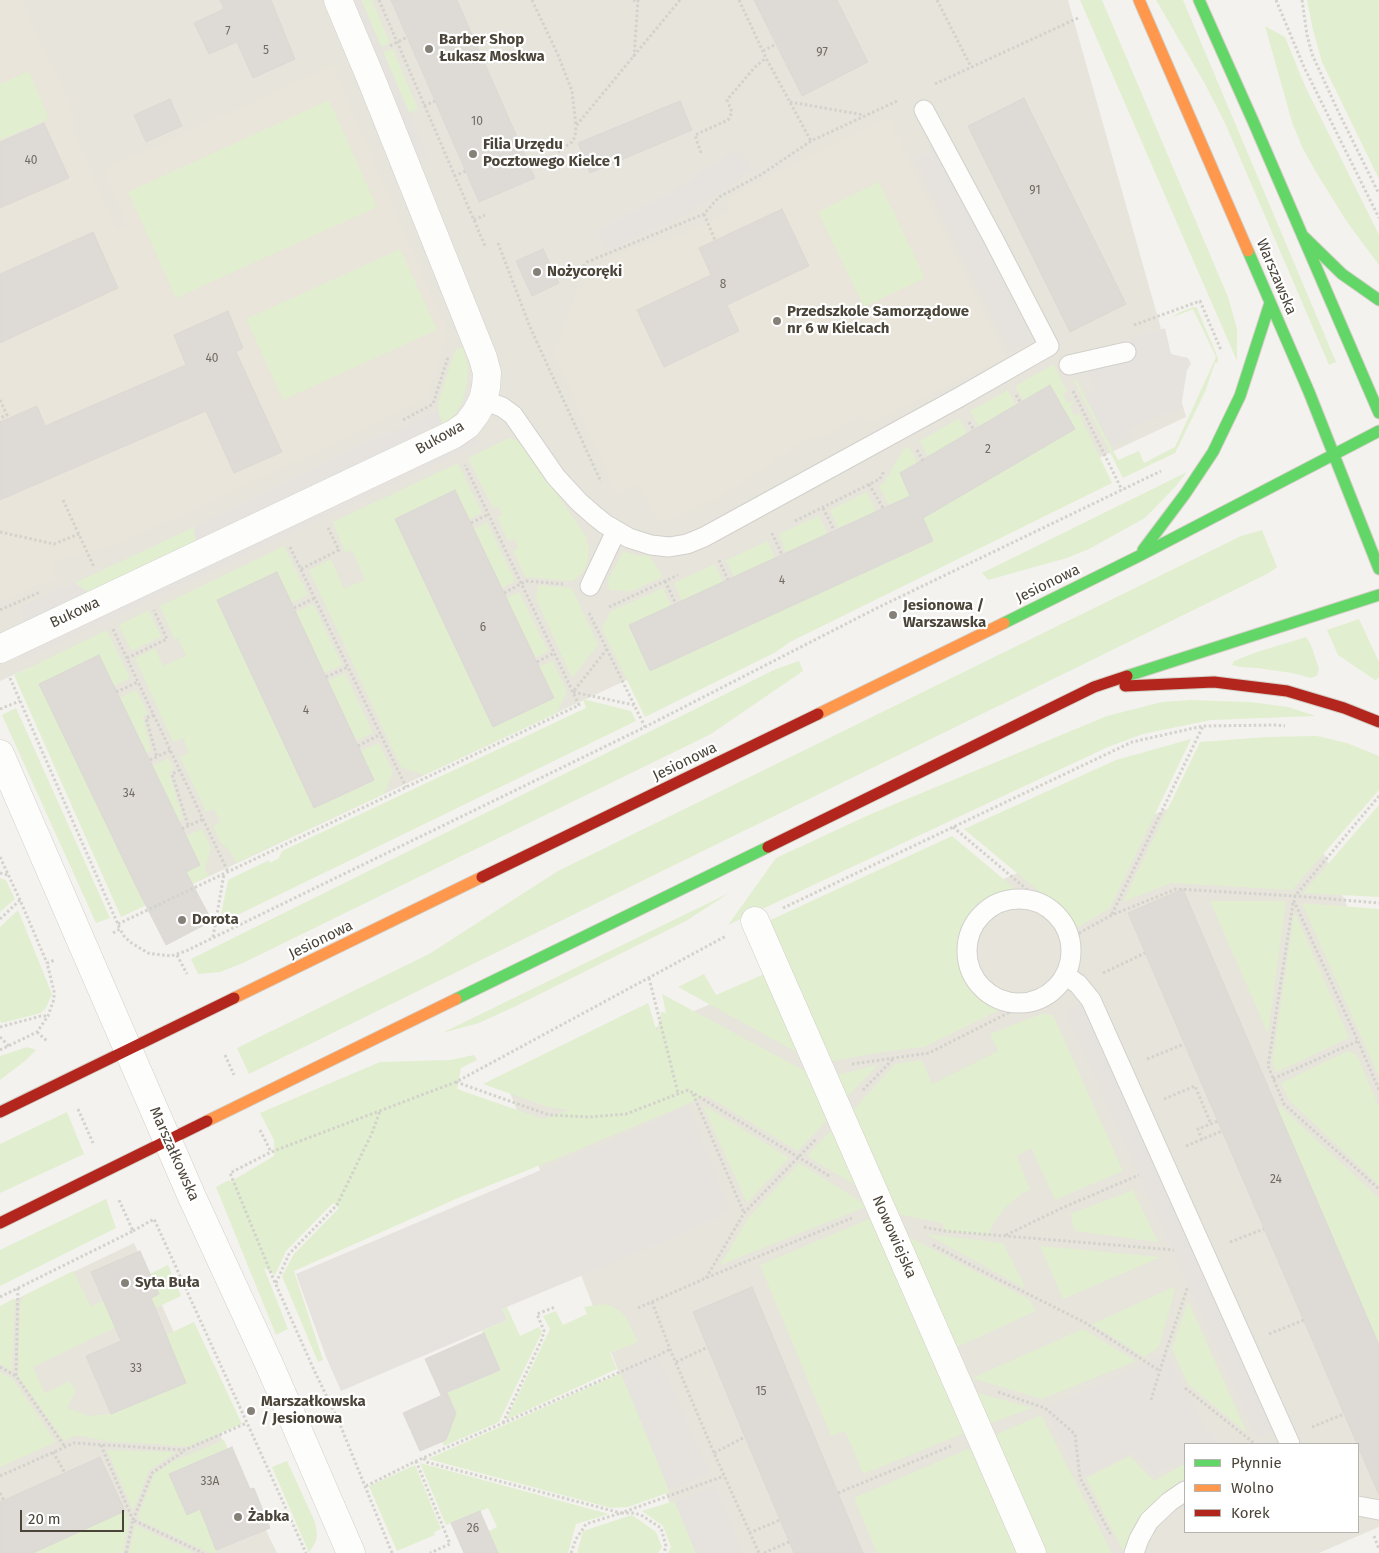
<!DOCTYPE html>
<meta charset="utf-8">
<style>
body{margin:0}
#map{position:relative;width:1379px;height:1553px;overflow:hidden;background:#f4f2ee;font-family:"Fira Sans",sans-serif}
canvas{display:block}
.legend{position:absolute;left:1184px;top:1443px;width:175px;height:90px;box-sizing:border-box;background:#fff;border:1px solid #b7b4b0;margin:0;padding:6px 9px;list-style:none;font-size:15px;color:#4b4439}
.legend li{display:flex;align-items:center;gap:10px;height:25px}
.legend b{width:25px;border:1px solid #b7b4b0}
.scale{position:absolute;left:20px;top:1510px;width:104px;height:22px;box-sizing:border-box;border:2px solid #4b4439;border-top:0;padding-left:6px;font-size:15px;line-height:18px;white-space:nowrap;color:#4b4439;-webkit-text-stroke:4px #fff;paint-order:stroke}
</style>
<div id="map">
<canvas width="1379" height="1553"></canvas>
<ul class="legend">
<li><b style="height:6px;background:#63d668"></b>Płynnie</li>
<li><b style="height:6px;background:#ff974d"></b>Wolno</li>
<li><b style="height:6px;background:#b3261e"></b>Korek</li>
</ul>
<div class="scale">20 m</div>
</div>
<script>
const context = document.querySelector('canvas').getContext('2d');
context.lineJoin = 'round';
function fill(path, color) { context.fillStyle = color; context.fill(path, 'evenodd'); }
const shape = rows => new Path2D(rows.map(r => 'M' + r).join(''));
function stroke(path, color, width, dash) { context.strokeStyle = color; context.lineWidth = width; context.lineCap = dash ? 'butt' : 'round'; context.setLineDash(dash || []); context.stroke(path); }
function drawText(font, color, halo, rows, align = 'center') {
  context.font = font + ' "Fira Sans",sans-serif'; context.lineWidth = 4.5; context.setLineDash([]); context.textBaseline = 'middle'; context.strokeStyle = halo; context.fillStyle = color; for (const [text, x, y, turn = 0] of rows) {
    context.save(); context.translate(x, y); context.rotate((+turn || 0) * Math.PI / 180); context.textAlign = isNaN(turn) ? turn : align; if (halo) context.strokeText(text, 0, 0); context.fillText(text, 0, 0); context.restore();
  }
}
fill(shape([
 [0,0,1068,0,1186,417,146,906,31,667,0,681],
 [1282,760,1379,977,1379,1527,1319,1553,689,1553,509,1090],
 [1185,1444,1358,1444,1358,1532,1185,1532],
 [134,1243,220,1435,277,1553,0,1553,0,1307]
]), '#e7e4dc');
fill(shape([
 [0,0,22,0,48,61,51,61,77,122,70,125,117,231,128,227,104,170,333,66,447,333,428,396,310,454,120,543,54,561,55,578,0,601],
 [889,119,1006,357,867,423,862,415,827,435,815,437,797,445,768,466,713,500,660,523,638,483,616,493,554,354,578,289,600,268,627,249,679,236,707,223,730,211,726,200,844,139]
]), '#eae5da');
fill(shape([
 [361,0,372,0,390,43,381,47],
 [1080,0,1102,0,1228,297,1237,329,1237,361],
 [1156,0,1183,0,1336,362,1329,365,1225,123,1205,84],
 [1307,0,1379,0,1379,179,1322,62,1313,30],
 [1265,26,1285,37,1305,86,1379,235,1379,265,1347,222,1316,172,1302,147,1292,122],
 [393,49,418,109,409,113,383,53],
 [29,71,49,119,0,140,0,84],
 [329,100,377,207,176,298,128,192],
 [879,182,925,278,864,307,818,212],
 [400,249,437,330,283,400,246,319],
 [1194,307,1197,308,1218,358,1218,362,1215,363,1205,392,1175,453,1123,478,1073,379,1075,378,1118,460,1139,451,1144,463,1175,447,1216,357,1193,309,1171,318,1180,312],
 [463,347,468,365,467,385,461,405,451,419,443,426,438,410,439,401,455,350],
 [1054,364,1067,392,1063,394,1067,403,1072,401,1074,404,1070,406,1074,416,1079,413,1112,483,790,642,776,652,645,717,602,629,610,612,663,588,671,606,629,626,650,671,933,541,923,518,1075,429,1050,386,1024,401,1015,386],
 [1008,390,1016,406,979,427,970,411],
 [959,418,968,434,928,457,920,441],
 [509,438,518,441,526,449,586,536,589,549,587,565,583,572,573,581,525,577,513,551,518,548,514,538,508,541,497,517,502,515,498,506,493,508,468,458],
 [909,447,918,463,910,496,889,505,879,486,883,484,904,449],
 [458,463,482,513,469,519,455,490,395,519,493,727,539,667,552,661,567,691,557,713,424,775,401,767,309,570,331,559,344,589,365,580,352,550,345,553,333,522],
 [1187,472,1176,486,1145,518,1089,549,1067,558,988,580,982,573],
 [867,492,876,512,838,528,830,510],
 [819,516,828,534,786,553,779,534],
 [487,522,515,581,502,588,474,529],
 [194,527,196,543,90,594,75,583],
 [1262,530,1277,567,1269,573,249,1074,237,1048,429,954,558,871,1241,536],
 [768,541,775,558,734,577,726,560],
 [284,546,308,595,292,603,277,572,218,600,314,808,374,781,360,751,379,743,393,772,384,794,236,863,230,851,220,842,213,826,221,822,214,809,206,812,180,757,189,753,183,738,173,742,135,658,155,648,163,666,186,656,178,638,175,640,160,606],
 [623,551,639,556,649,555,661,574,662,577,632,591,609,590,608,580],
 [715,564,723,583,682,601,674,583],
 [538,585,572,588,598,645,572,678,536,599],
 [519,592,548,651,535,658,506,598],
 [313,604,342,665,324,673,296,612],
 [149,610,161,637,131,651,119,625],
 [1359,619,1379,662,1379,678,1375,680,1338,655,1327,630],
 [107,630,130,678,114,686,141,894,199,865,186,836,202,829,211,848,205,869,209,876,121,917,14,675],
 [1306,637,1311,645,1319,669,1317,676,1311,678,1292,673,1257,668,1240,667,1232,665,1234,661,1254,653],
 [799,661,803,671,711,734,245,962,220,972,198,974,191,959,776,669],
 [345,673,373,733,356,741,328,681],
 [136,690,148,714,143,716,151,751,146,753,119,698],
 [583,699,631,711,636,721,219,924,228,880,269,860,270,863,279,858,282,851,586,708],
 [1190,700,1250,702,1288,707,1316,716,1211,720,1143,734,1108,747,728,925,776,858,871,814,1107,716,1162,702],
 [16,708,110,918,96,923,2,715],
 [1317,736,1347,743,1379,756,1379,790,1292,890,1171,883,1123,902,1200,742,1267,737],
 [1191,739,1110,908,1073,930,1068,920,1047,898,964,829,1116,760],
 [168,758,174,769,169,772,183,819,179,821,152,766],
 [1379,805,1379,897,1303,893],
 [952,836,1019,892,1001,897,989,902,980,910,965,929,960,947,962,963,967,976,974,989,986,999,1006,1007,924,1047,881,1052,823,1063,762,924],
 [0,878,6,880,15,899,0,912],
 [729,893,686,921,516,1006,479,1023,442,1033],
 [1210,901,1286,901,1268,1034],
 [1302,903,1379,909,1379,1077],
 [18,910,52,994,46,1008,41,1013,2,1023,0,1021,0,927],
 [1294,914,1296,915,1349,1038,1276,1072,1272,1064],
 [769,972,811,1060,678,987,704,974,716,995],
 [662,994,818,1078,834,1113,798,1151,707,1096,553,1160,458,1198,294,1271,323,1360,318,1362,282,1276,294,1254,339,1208,333,1203,286,1251,275,1275,264,1268,288,1329,276,1335,216,1187,229,1180,230,1182,274,1156,274,1140,260,1113,380,1062,450,1060,474,1055,477,1060,461,1068,457,1089,543,1119,569,1110,548,1107,483,1084,648,1003,657,1032,661,1012,666,1013],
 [1041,1014,1053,1015,1123,1171,1055,1200,1031,1148,1017,1156,1030,1190,1021,1194,1006,1207,994,1223,988,1235,945,1231,942,1223,892,1213,852,1111,895,1064,922,1060,932,1084,998,1051,990,1034],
 [27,1047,36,1050,25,1061,0,1080,0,1056],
 [1348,1051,1357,1055,1379,1107,1379,1185,1289,1100,1281,1083],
 [878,1065,840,1104,829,1077],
 [702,1104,789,1158,747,1203],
 [1276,1107,1281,1107,1379,1198,1379,1345],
 [67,1112,84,1154,0,1193,0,1144],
 [838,1123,871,1195,807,1156],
 [799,1163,868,1206,720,1265,749,1217],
 [1133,1190,1158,1242,1075,1231,1070,1214],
 [106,1199,116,1228,0,1286,0,1250],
 [876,1216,970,1431,863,1474,845,1431,831,1436,760,1265],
 [898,1231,1030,1300,1036,1311,953,1349],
 [926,1234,1003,1243,1026,1289],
 [1040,1246,1161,1257,1063,1299],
 [168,1265,181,1296,33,1367,45,1393,70,1381,76,1391,67,1408,89,1416,111,1414,186,1383,166,1335,194,1322,242,1424,187,1447,157,1444,112,1442,81,1436,74,1436,64,1441,18,1376,20,1302,22,1299,25,1295,73,1271,91,1307,103,1301,110,1316,159,1295,150,1274],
 [1176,1286,1159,1347,1144,1357,1092,1324],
 [15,1298,12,1372,0,1364,0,1306],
 [1188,1301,1247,1433,1188,1384,1172,1349],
 [603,1304,612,1306,622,1313,627,1319,638,1342,610,1353,617,1369,506,1420,550,1329,543,1316,556,1311,563,1325,587,1314,584,1307],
 [507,1307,520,1336,539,1327,542,1332,499,1422,444,1446,442,1442,446,1440,456,1413,447,1393,500,1370,482,1331,507,1320,502,1309],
 [1083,1329,1136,1361,1042,1399,972,1378],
 [0,1372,13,1379,56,1442,0,1467],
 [621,1373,670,1492,628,1507,611,1508,428,1459],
 [964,1389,1032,1408,980,1427],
 [1041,1415,1112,1553,1042,1553,988,1438],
 [224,1440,228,1449,169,1474,187,1515,200,1509,216,1550,216,1553,210,1553,139,1520,138,1517,154,1474,174,1461],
 [970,1448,1017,1553,877,1553,854,1498],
 [107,1450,176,1452,149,1471,133,1511],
 [1130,1456,1154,1481,1185,1464,1185,1478,1149,1507,1141,1517,1132,1533,1125,1553,1124,1553,1086,1478],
 [287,1461,315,1522,317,1533,316,1541,309,1553,272,1467],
 [420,1463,609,1514,576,1524,568,1553,498,1553,489,1531,497,1527,488,1508,446,1525],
 [415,1465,441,1529,434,1532,435,1535,397,1551,369,1486],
 [674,1501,675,1502,696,1553,668,1553,671,1547,663,1526,642,1511],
 [125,1511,129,1522,123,1553,32,1553],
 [632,1515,656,1532,662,1547,658,1553,577,1553,583,1531],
 [135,1525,195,1553,129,1553]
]), '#e1eecf');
fill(shape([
 [350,0,361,0,381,47,427,155,418,160],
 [935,148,1032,341,1011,352,915,159],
 [738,149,753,170,687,214,608,250,597,230,673,191],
 [1165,328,1171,354,1188,358,1191,364,1187,370,1181,407,1129,429,1133,436,1111,446,1087,399,1097,387,1088,374,1082,355],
 [438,410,443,426,196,543,194,527],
 [475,435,478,444,21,661,18,654],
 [75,583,90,594,23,625,23,606],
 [1091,1000,1282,1426,1257,1438,1065,1011],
 [688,1105,730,1212,660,1243,502,1309,507,1320,341,1391,326,1357,296,1274,628,1133],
 [1167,1353,1204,1425,1220,1441,1217,1444,1185,1444,1185,1460,1154,1475,1132,1452,1080,1478,1045,1408],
 [659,1357,709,1474,669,1490,621,1373],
 [715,1486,743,1553,696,1553,675,1502]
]), '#e6e3df');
const building = shape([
 [220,0,271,0,295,59,253,78,237,42,209,54,194,23,224,9,220,0],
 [391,0,457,0,535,178,479,202,391,0],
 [754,0,837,0,868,62,802,96,754,0],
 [1024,98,1126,304,1070,332,968,126,1024,98],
 [170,99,182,126,146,142,134,115,170,99],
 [680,101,692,130,590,173,578,143,680,101],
 [44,123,69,178,0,208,0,142,44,123],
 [782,209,809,266,727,305,739,331,664,367,637,310,711,275,699,248,782,209],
 [93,232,118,288,0,343,0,274,93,232],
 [543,249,559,283,532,296,516,261,543,249],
 [228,311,243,348,236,352,282,452,234,473,206,411,0,500,0,422,37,406,45,426,186,365,174,335,228,311],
 [1050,385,1075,429,923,518,933,541,650,671,629,625,910,496,900,473,1050,385],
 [455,490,554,698,493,727,395,519,455,490],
 [277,572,374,780,314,808,217,600,277,572],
 [99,655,200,865,186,872,212,921,166,945,137,888,39,684,99,655],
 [1183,889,1379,1345,1379,1495,1128,913,1183,889],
 [140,1251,159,1294,151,1298,186,1383,111,1414,86,1356,121,1341,91,1272,140,1251],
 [752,1287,838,1493,863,1553,794,1553,745,1437,693,1312,752,1287],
 [484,1333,500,1370,441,1395,425,1359,484,1333],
 [447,1393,456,1413,446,1440,420,1451,403,1413,447,1393],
 [232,1447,250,1489,254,1488,270,1528,216,1550,200,1509,187,1515,169,1474,232,1447],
 [100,1457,125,1511,33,1553,0,1553,0,1502,100,1457],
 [480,1511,498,1553,464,1553,451,1523,480,1511]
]);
fill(building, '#dedbd6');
stroke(building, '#dcd9d4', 1);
const lane = shape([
 [1069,365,1126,352],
 [483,400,502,407,513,415,556,477,579,502,595,516,605,524,629,538,651,545,669,547,687,544,704,537,958,398,1049,346,993,238,924,110],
 [590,586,616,531],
 '967 951a52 52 0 1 1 104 0a52 52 0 1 1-104 0Z',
 [1065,975,1078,984,1091,1000,1290,1444],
 [1358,1506,1379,1510],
 [1134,1553,1139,1539,1149,1521,1169,1502,1185,1491]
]);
const street = shape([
 [0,649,454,434,467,425,476,413,483,400,486,387,487,373,483,358,372,81,338,0],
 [0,754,192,1197,270,1366,351,1553],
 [755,921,1032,1553]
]);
const fast = shape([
 [1199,0,1253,121,1379,413],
 [1302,235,1342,274,1379,300],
 [1248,251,1309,392,1379,569],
 [1143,550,1185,494,1213,452,1240,396,1270,303],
 [1004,623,1139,556,1379,431],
 [1127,676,1379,595],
 [456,999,768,847]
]);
const slow = shape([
 [1139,0,1248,251],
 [818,714,1004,623],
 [234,998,482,877],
 [207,1121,456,999]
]);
const jam = shape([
 [1125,686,1214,682,1287,691,1344,708,1379,722],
 [768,847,1094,687,1127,676],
 [482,877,818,714],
 [0,1112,234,998],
 [0,1223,207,1121]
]);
stroke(lane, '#d2d0cb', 21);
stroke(street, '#d2d0cb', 29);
stroke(fast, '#d3cfc5', 13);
stroke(slow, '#d3cfc5', 13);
stroke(jam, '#d3cfc5', 13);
stroke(shape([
 [379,0,486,248],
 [532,0,558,55,572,91,576,126],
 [633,0,638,2],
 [739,0,766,58,811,141],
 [937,0,971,67],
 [1276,0,1304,67,1379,218],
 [1302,0,1307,35,1312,54,1337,109,1379,194],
 [390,46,407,37],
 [763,51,776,44],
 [634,57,638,0],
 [935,84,1078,18],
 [790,102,864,115],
 [424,106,435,101],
 [558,152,572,142,575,137,576,126,680,0],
 [701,153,695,135,728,120,732,112,727,100,755,67,766,58],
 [454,176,466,171],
 [704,214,715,240],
 [474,220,485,215],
 [498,243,530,327,601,482],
 [577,274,587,262,704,214,719,197,762,174,811,141,897,101],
 [1134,325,1200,301,1221,350],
 [1073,391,1122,490],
 [1016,395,1021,403],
 [0,400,7,415,0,418],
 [403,420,433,404,448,357],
 [969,422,974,430],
 [917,450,923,461],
 [869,484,883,508],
 [63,500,94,567],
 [823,508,834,530],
 [795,521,880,479,884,471],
 [471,523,489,514],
 [0,532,54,544,79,534],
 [772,533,782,555],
 [290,547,406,787],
 [719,560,728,580],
 [301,569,339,550,328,528],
 [665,581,676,604],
 [504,593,526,581,563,584],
 [609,607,678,575],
 [294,608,315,598],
 [0,610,40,592],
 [589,613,645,727],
 [113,629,228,872],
 [607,649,573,692,634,705],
 [127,658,167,639,154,610],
 [537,662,554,653],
 [326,677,348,667],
 [10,678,120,929],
 [116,692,138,682],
 [0,709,20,701],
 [154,715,146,718,157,757],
 [358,746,381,734],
 [150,760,171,750],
 [180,770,172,774,188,825],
 [1379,796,1295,896,1294,901,1358,1041,1379,1090],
 [953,827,1050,909],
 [182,829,203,819],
 [0,857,20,900,47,963],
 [0,873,8,875],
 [1293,903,1268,1066,1284,1104,1379,1189],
 [783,908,1132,742,1203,726,1277,725,1285,726],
 [1112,914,1203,726],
 [0,919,20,900],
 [118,924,579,705,465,465],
 [113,933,120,929,124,936,130,942,148,953,154,954,171,956,186,951,643,728,877,608,1161,471],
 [213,937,224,874],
 [1070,938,1112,915,1176,889,1295,896,1379,903],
 [177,955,187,974],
 [1103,973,1145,953],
 [649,978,678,1093],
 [1008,1012,1015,1002],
 [0,1027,41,1016,48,1016],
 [37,1032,47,1041],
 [0,1037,9,1046],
 [0,1050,37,1032,48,1016,54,999,54,991,47,963,55,960],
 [225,1055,234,1075],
 [1147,1059,1184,1044],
 [852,1064,929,1053,1008,1013,1020,1007,1050,999],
 [1273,1079,1358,1041],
 [456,1082,549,1115,589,1117,626,1114,688,1090,831,1177],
 [863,1090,894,1058],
 [693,1094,744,1213],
 [1164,1099,1195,1086,1211,1124],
 [78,1109,93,1143],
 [260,1130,271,1152],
 [1202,1140,1198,1129,1218,1121],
 [1186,1146,1222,1131],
 [924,1227,945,1231,1174,1250],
 [133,1231,154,1219,253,1436,306,1553],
 [1006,1235,1062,1208,1139,1175],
 [1230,1242,1264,1229],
 [933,1245,986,1273,1084,1322,1160,1371],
 [706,1278,744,1213,816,1139],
 [276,1283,289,1254,337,1205,372,1133,380,1111],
 [18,1288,16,1376,65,1447],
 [0,1297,133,1231,119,1200],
 [652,1302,670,1349,714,1453,759,1553],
 [638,1308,706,1278,852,1218],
 [1269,1334,1304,1320],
 [676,1362,708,1347],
 [0,1367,16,1376],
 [1185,1388,1255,1444],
 [998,1392,1045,1408,1075,1434,1080,1478,1111,1535],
 [1151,1400,1165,1354,1188,1286],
 [503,1423,542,1339,544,1331,537,1314,555,1307],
 [1312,1427,1344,1414],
 [101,1445,133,1520],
 [53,1452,65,1473],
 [714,1453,745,1437],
 [424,1458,426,1462,621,1513,724,1476],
 [416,1461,450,1544,430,1553],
 [0,1476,74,1443,185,1450,247,1423],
 [366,1486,416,1461,659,1355,670,1349],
 [0,1493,4,1501],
 [838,1493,951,1446],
 [133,1520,152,1473,184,1451],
 [749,1533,780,1520],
 [1374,1536,1379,1549],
 [126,1553,133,1520,203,1553],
 [392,1553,339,1422,314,1370,273,1278,230,1173,271,1152,456,1082,726,936],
 [571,1553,576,1539,586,1524,621,1513,634,1513,641,1515,661,1528,666,1546,664,1553],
 [764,1553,789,1542]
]), '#d3d2cc', 3, [2.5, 2.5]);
stroke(lane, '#fdfdfc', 19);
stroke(street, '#fdfdfc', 28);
stroke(fast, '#63d668', 11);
stroke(slow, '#ff974d', 11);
stroke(jam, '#b3261e', 11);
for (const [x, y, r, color] of [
 [429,49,5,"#868178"],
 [473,154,5,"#868178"],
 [537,272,5,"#868178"],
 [777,321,5,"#868178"],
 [893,615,5,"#868178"],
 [182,920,5,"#868178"],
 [125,1283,5,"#868178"],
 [251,1411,5,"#868178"],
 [238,1517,5,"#868178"]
]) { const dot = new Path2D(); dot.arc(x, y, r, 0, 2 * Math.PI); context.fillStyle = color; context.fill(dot); stroke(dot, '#fff', 2); }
drawText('12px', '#706a61', null, [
 ["7",228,32],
 ["5",266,51],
 ["97",822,53],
 ["10",477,122],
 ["40",31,161],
 ["91",1035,191],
 ["8",723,285],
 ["40",212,359],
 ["2",988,450],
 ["4",782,581],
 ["6",483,628],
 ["4",306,711],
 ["34",129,794],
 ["24",1276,1180],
 ["33",136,1369],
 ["15",761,1392],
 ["33A",210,1482],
 ["26",473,1529]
]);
drawText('bold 15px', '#4b4439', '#fff', [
 ["Barber Shop",439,40],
 ["Łukasz Moskwa",439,57],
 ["Filia Urzędu",483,145],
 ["Pocztowego Kielce 1",483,162],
 ["Nożycoręki",547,272],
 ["Przedszkole Samorządowe",787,312],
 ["nr 6 w Kielcach",787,329],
 ["Jesionowa /",903,606],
 ["Warszawska",903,623],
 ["Dorota",192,920],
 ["Syta Buła",135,1283],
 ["Marszałkowska",261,1402],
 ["/ Jesionowa",261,1419],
 ["Żabka",248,1517]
], 'left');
drawText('15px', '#4b4439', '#fff', [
 ["Warszawska",1276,277,67],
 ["Bukowa",440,438,-29],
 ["Jesionowa",1048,584,-26],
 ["Bukowa",75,613,-25],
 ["Jesionowa",685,762,-26],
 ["Jesionowa",321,940,-26],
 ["Marszałkowska",174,1154,66],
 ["Nowowiejska",894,1237,66]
]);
</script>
